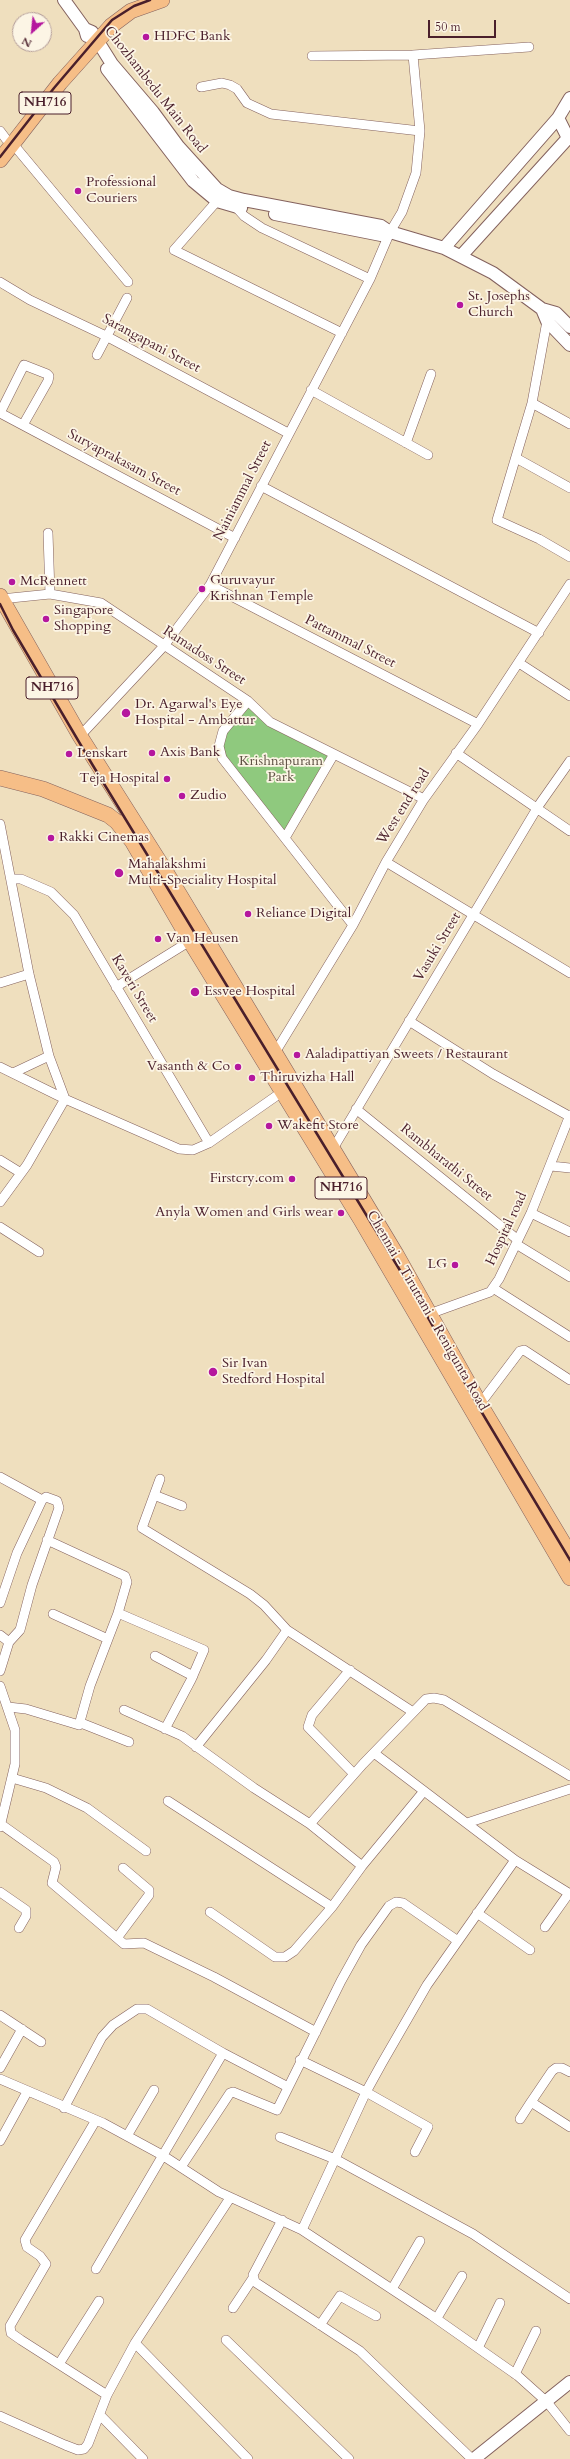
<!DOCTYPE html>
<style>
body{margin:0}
#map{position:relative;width:570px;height:2459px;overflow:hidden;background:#efdfbe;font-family:Cardo,serif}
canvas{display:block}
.north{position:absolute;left:12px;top:12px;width:40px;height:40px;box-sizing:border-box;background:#fcf5e5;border:1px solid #b59f9b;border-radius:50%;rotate:207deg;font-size:11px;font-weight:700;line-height:16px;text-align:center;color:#4a1f2b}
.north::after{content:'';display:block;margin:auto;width:14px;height:18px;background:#b5179e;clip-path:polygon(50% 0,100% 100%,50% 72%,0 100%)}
.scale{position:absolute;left:428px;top:20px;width:68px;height:18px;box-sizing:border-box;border:2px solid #4a1f2b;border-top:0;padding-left:5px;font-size:12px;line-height:14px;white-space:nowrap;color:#4a1f2b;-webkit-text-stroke:3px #fcf5e5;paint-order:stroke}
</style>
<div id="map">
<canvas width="570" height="2459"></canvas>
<div class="north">N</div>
<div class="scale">50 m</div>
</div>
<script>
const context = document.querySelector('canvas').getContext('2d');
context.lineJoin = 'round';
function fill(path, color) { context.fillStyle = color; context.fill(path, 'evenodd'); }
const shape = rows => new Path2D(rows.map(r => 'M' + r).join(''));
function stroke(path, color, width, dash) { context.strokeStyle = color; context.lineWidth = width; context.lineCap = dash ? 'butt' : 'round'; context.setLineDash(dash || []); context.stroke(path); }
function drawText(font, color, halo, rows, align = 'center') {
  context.font = font + ' Cardo,serif'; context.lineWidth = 3.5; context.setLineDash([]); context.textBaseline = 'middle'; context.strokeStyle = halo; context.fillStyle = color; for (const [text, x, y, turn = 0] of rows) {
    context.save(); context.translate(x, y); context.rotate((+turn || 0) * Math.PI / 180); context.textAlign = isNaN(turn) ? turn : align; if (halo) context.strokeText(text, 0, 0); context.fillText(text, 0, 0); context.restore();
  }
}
fill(shape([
 [248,705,331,755,285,833,227,760,222,748,225,733]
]), '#8fc97e');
const minor = shape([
 [312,56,413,55],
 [201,87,222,83,230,85,237,89,247,103,271,114,420,131],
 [0,131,6,139],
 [13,144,128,282],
 [217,201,174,250,342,333],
 [235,206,244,216,262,228,370,279],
 [0,282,30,300,106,336,288,433],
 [547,321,532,403,497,520,539,539,570,557],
 [97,355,127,298],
 [311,390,428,455],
 [532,403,570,424],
 [0,413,235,538],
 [0,413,24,365,47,374,49,376,48,381,23,425],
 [406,443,431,374],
 [516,458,570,488],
 [261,486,539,633],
 [48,533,50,594],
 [210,585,478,724],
 [1,599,50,594,101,603,248,701,270,722,424,799],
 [519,663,570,696],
 [248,701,223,731,219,746,222,758,353,925],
 [80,736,163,647,210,585,370,279,390,232,402,212,416,173,420,131,413,55,529,47],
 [456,753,570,831],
 [0,824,29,974,49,1056,65,1099,27,1165,0,1202],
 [285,838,334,754],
 [386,862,570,973],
 [11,879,21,879,51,892,74,915,209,1143],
 [0,983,29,974],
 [116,987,190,941],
 [409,1021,493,1074,569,1116],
 [273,1056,353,925,386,862,424,799,478,724,570,584],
 [0,1067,65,1099,179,1149,193,1150,209,1143,282,1092],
 [13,1073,49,1056],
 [356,1109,518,1240],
 [331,1152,539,805,570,761],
 [0,1160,21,1173],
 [551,1166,570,1168],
 [531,1213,570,1232],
 [0,1227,39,1252],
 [516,1244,570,1277],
 [493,1288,570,1337],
 [429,1314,490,1292,499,1279,531,1213,570,1115],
 [480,1404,520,1351,524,1350,570,1380],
 [0,1477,42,1500,46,1497,57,1501,59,1508,32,1585,20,1630,9,1642,0,1671],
 [160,1479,142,1528,250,1594,264,1605,287,1630],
 [154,1495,182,1506],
 [47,1540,125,1576,127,1582,118,1613,204,1650,191,1680,165,1729],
 [0,1603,17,1553,42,1500],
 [53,1614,108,1639],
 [0,1635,9,1642],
 [155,1656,193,1676],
 [350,1670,312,1715,308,1727,354,1774],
 [0,1686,15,1730,15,1764,0,1827],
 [8,1707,26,1709,79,1725,90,1686,118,1613],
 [124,1710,182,1736,254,1788,310,1824,362,1866],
 [81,1723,129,1742],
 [196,1747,266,1660,287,1630,413,1712],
 [374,1753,515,1860,570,1894],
 [12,1778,46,1788,87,1808,146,1851],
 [168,1801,332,1907],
 [467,1823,570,1789],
 [310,1824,363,1764,426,1699,434,1698,444,1700,570,1776],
 [2,1825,54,1862,56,1867,52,1883,124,1944,144,1943,214,1977,316,2032],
 [0,1892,26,1910,26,1916,19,1928],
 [210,1912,275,1957,285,1957,294,1951,332,1907,362,1866,424,1791],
 [477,1913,530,1950],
 [545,1927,569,1893],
 [117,1938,149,1895,149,1890,123,1868],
 [0,2015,41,2042],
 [300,2060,366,2092,428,2127,415,2152],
 [0,2068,22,2029],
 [570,2072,562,2068,556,2068,552,2071,531,2102,570,2127],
 [0,2079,103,2123,162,2155,219,2192,302,2230,431,2315,518,2376,547,2402,570,2431],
 [64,2108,102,2037,113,2025,137,2009,147,2009,223,2053],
 [520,2119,531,2102],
 [96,2120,25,2240,27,2247,40,2256,46,2264,10,2326,11,2333,21,2340,107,2395],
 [127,2136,154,2090],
 [280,2137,335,2159,473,2234,570,2299],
 [0,2141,27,2092],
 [181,2167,230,2093,233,2092,277,2110,341,1981,361,1945,389,1906,396,1902,403,1903,458,1941],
 [282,2220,253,2275,255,2282,360,2351,472,2459],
 [302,2230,366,2092,382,2063,427,1985,515,1860],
 [96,2269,223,2053,288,2087],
 [392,2289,420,2241],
 [233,2308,253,2278],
 [437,2318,462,2276],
 [320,2325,340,2296,376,2316],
 [226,2340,349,2459],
 [135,2343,248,2459],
 [478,2348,500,2303],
 [59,2364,99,2301],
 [515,2374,536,2331],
 [100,2415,143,2459],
 [0,2416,65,2445,78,2450,84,2449,88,2444,107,2395,135,2343,230,2198]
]);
const tertiary = shape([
 [64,0,85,29,87,36],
 [85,29,92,32,112,64,153,112,178,146,217,189,229,196,244,200,381,226,390,232,444,248,493,273,542,309,547,321,570,345],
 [107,69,193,181,217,201,241,208],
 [275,214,381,235,390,232],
 [444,248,558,118,570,98],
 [461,256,568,138,558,118],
 [542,309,556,313,570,327],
 [474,2459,570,2382]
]);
const trunk = shape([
 [0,160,60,83,111,26,131,11,162,0],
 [0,596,80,736,166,872,396,1254,480,1404,570,1554],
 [0,778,43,789,108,815,117,822,132,841,190,941,361,1220,570,1578]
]);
stroke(minor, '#84625e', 10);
stroke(tertiary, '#84625e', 14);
stroke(trunk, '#84625e', 16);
stroke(minor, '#fff', 9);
stroke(tertiary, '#fff', 12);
stroke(trunk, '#f6be87', 15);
stroke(shape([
 [0,157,54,88,112,20,134,6,150,0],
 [0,604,13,630,92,764,418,1300,475,1401,570,1560]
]), '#4a1f2b', 2.5);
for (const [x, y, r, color] of [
 [146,37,4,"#b5179e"],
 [78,191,4,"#b5179e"],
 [460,305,4,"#b5179e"],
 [12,582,4,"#b5179e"],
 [202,589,4,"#b5179e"],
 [46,619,4,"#b5179e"],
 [126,713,5,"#b5179e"],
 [152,753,4,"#b5179e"],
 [69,754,4,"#b5179e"],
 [167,779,4,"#b5179e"],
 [182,796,4,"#b5179e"],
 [51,838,4,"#b5179e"],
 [119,873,5,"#b5179e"],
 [248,914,4,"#b5179e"],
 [158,939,4,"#b5179e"],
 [195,992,5,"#b5179e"],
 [297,1055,4,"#b5179e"],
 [238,1067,4,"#b5179e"],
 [252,1078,4,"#b5179e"],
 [269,1126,4,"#b5179e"],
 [292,1179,4,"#b5179e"],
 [341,1213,4,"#b5179e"],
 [455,1265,4,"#b5179e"],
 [213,1372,5,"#b5179e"]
]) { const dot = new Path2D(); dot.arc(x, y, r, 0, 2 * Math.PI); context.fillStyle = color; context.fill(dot); stroke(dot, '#fcf5e5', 1.5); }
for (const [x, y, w] of [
 [45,103,52],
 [52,688,52],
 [341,1188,52]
]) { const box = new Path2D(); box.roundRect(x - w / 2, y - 11, w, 22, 3); context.fillStyle = '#fcf5e5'; context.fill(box); stroke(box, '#4a1f2b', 1); }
drawText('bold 13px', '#4a1f2b', null, [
 ["NH716",45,103],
 ["NH716",52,688],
 ["NH716",341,1188]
]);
drawText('14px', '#4a1f2b', '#fcf5e5', [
 ["HDFC Bank",154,37],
 ["Professional",86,183],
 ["Couriers",86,199],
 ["St. Josephs",468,297],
 ["Church",468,313],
 ["Guruvayur",210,581],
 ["Krishnan Temple",210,597],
 ["McRennett",20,582],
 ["Singapore",54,611],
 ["Shopping",54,627],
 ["Dr. Agarwal's Eye",135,705],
 ["Hospital - Ambattur",135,721],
 ["Axis Bank",160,753],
 ["Lenskart",77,754],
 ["Teja Hospital",159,779,"right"],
 ["Zudio",190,796],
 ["Rakki Cinemas",59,838],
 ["Mahalakshmi",128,865],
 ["Multi-Speciality Hospital",128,881],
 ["Reliance Digital",256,914],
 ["Van Heusen",166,939],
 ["Essvee Hospital",204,992],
 ["Aaladipattiyan Sweets / Restaurant",305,1055],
 ["Vasanth & Co",230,1067,"right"],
 ["Thiruvizha Hall",260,1078],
 ["Wakefit Store",277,1126],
 ["Firstcry.com",284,1179,"right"],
 ["Anyla Women and Girls wear",333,1213,"right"],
 ["LG",447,1265,"right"],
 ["Sir Ivan",222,1364],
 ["Stedford Hospital",222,1380]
], 'left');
drawText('14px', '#4a1f2b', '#fcf5e5', [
 ["Chozhambedu Main Road",155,90,52],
 ["Sarangapani Street",151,344,28],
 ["Suryaprakasam Street",124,463,28],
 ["Nainiammal Street",243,491,-63],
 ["Pattammal Street",350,642,27],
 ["Ramadoss Street",204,656,33],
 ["West end road",404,807,-58],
 ["Vasuki Street",438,947,-59],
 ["Kaveri Street",134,989,59],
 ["Rambharathi Street",446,1163,39],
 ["Hospital road",507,1229,-65],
 ["Chennai - Tiruttani - Renigunta Road",427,1311,60]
]);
drawText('14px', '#5f5244', '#fcf5e5', [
 ["Krishnapuram",281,762],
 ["Park",281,778]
]);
</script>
